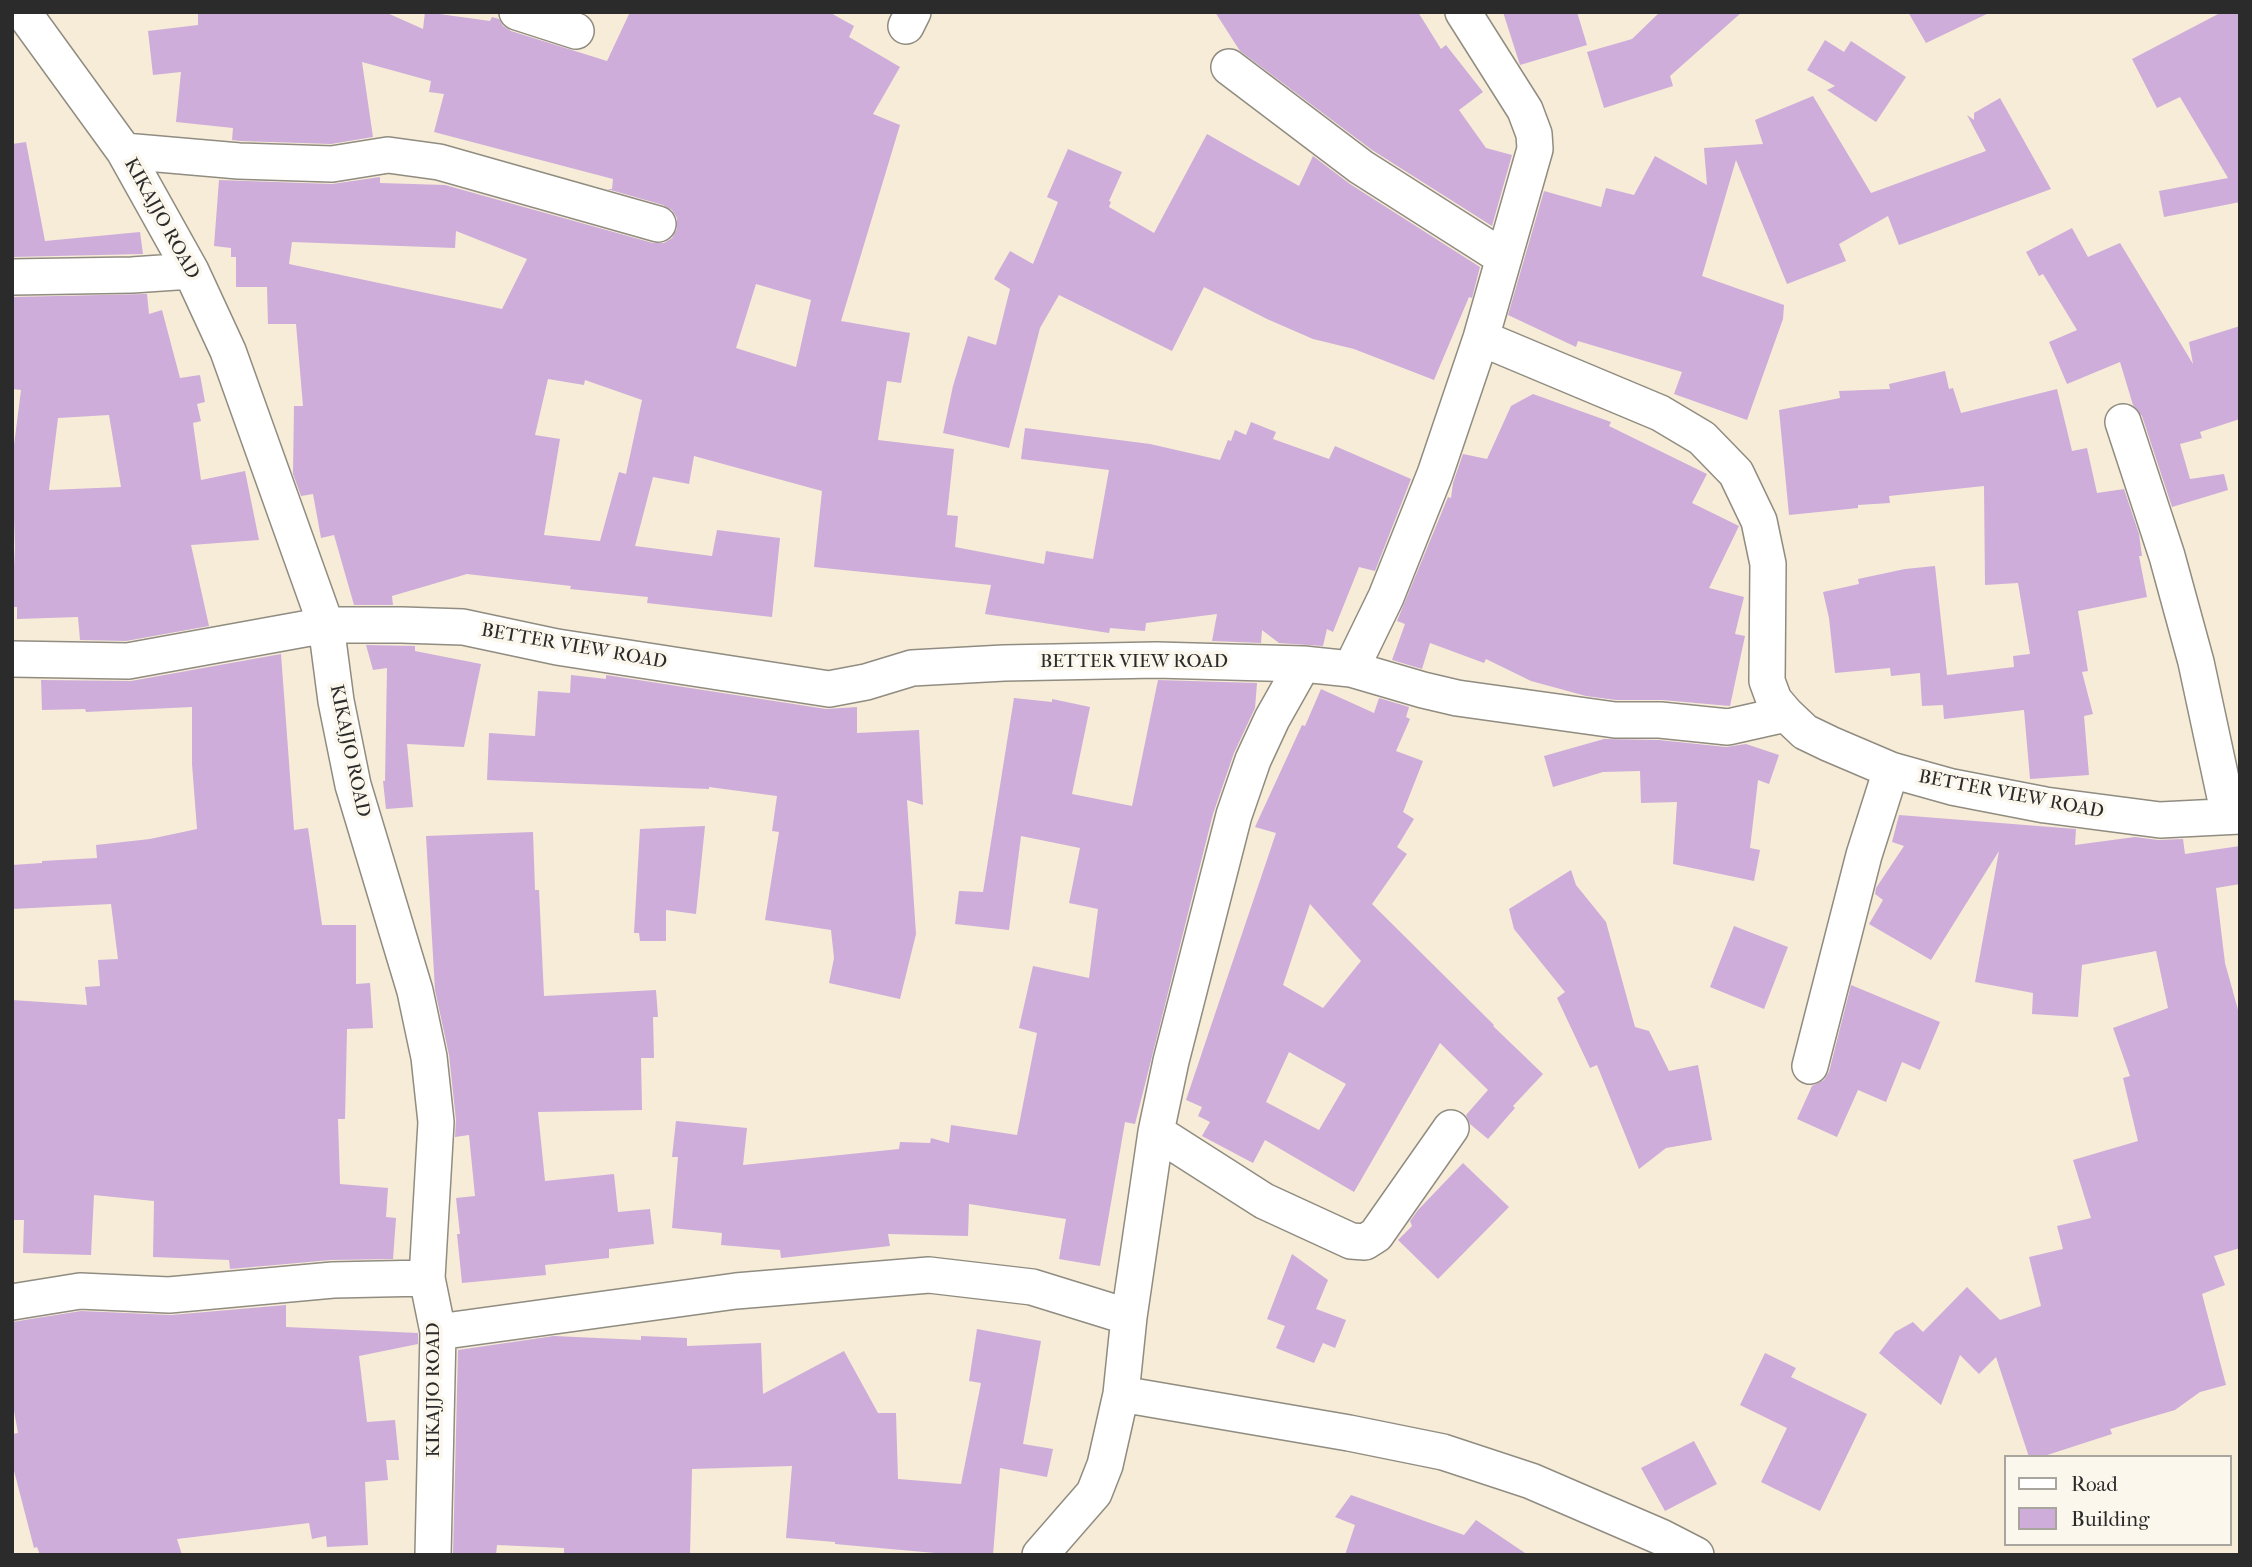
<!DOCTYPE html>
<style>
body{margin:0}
#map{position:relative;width:2252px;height:1567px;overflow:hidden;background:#f6ecd7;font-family:"IM FELL French Canon",serif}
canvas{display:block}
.frame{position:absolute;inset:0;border:14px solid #2b2b2b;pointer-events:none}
.legend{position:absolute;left:2004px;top:1455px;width:228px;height:91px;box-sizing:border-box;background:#fbf7ec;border:2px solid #a8a59f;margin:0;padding:9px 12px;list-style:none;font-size:21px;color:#2b2b2b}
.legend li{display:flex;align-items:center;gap:14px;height:35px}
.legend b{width:35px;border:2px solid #a8a59f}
</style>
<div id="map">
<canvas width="2252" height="1567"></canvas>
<div class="frame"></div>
<ul class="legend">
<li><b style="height:9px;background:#fff"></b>Road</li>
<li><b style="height:19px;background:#ceaddb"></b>Building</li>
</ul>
</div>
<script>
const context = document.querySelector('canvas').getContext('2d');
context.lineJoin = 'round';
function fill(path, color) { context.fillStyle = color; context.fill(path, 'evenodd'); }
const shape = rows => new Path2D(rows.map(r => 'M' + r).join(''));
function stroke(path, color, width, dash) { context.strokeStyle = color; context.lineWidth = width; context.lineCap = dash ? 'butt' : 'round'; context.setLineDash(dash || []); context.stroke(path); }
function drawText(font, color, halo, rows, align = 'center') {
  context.font = font + ' "IM FELL French Canon",serif'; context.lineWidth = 7; context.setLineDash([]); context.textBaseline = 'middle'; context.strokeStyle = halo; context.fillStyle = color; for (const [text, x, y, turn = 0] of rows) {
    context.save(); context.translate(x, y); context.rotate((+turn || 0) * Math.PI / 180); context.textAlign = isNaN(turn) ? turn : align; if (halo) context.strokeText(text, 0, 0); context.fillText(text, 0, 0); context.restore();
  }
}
fill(shape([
 [198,12,385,12,423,29,425,12,490,21,492,17,499,19,503,26,511,31,607,61,630,12,829,12,854,26,849,37,900,67,873,114,900,125,841,321,910,333,901,383,887,381,878,440,954,449,947,515,958,516,955,547,1044,564,1046,551,1093,559,1109,470,1021,459,1025,428,1150,444,1220,460,1228,440,1231,441,1235,430,1246,435,1251,422,1276,432,1273,439,1329,459,1335,446,1411,479,1375,571,1359,567,1333,632,1327,629,1323,646,1279,643,1262,630,1261,643,1212,641,1217,614,1146,623,1145,631,1110,628,1109,633,985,614,991,585,814,567,822,491,694,456,689,484,653,477,635,546,712,556,717,530,780,538,772,617,647,603,648,597,570,589,571,586,467,574,392,596,393,605,354,605,334,535,321,538,313,494,301,496,293,474,294,406,303,406,296,324,268,324,267,287,236,287,236,257,231,257,231,248,214,246,219,180,332,184,380,177,380,183,445,185,653,243,664,243,672,238,677,229,677,218,672,210,663,205,607,189,612,189,613,179,434,132,444,94,429,92,431,81,362,62,373,137,331,144,240,141,232,140,233,128,176,122,181,72,153,75,148,31,198,25],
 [456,231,527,259,502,309,289,264,292,242,455,248],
 [756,284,811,300,796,367,736,348],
 [548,379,584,385,585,380,642,400,626,474,619,472,600,541,544,535,560,439,535,435],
 [1215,12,1418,12,1441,49,1446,45,1483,92,1459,110,1486,148,1512,155,1492,226,1372,150,1240,51],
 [1503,12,1577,12,1587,45,1520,65],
 [1660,12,1742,12,1670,76,1673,86,1604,108,1587,52,1632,39],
 [1908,12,1991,12,1926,43],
 [2222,12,2240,12,2240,202,2164,217,2159,191,2228,178,2180,97,2157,108,2132,59],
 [1825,40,1844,52,1851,41,1906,77,1876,122,1827,90,1835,86,1807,70],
 [1813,96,1871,193,1986,151,1967,115,1974,120,1974,113,2000,98,2051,189,1899,245,1888,216,1839,244,1846,261,1787,284,1736,160,1702,276,1784,305,1783,319,1747,420,1674,394,1682,372,1578,341,1576,347,1508,315,1544,191,1601,207,1606,188,1634,195,1655,156,1707,185,1704,148,1763,144,1755,120],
 [1207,134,1299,186,1313,156,1350,184,1480,267,1472,298,1469,297,1434,380,1354,349,1313,339,1267,319,1204,287,1172,351,1059,295,1040,328,1009,448,943,433,953,386,968,336,996,345,1010,289,994,279,1010,251,1033,264,1058,202,1047,197,1068,149,1122,172,1109,201,1111,202,1109,207,1154,233],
 [26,142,45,241,140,232,143,254,12,257,12,144],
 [2072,228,2088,257,2120,243,2193,364,2189,342,2240,326,2240,419,2200,432,2202,438,2180,444,2190,479,2224,474,2228,490,2172,507,2142,416,2133,405,2120,362,2067,384,2049,342,2077,330,2043,274,2039,276,2026,252],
 [147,294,149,314,162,310,180,378,200,375,205,402,197,404,201,421,193,423,201,480,245,471,259,540,191,545,209,626,126,641,80,640,78,617,17,619,17,607,12,607,15,547,12,461,21,390,12,389,12,297],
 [109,415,121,487,49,490,58,418],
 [1945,371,1949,389,1953,388,1961,413,2057,389,2072,451,2087,448,2097,493,2124,489,2139,534,2142,556,2139,556,2147,597,2078,611,2088,671,2082,672,2093,714,2084,716,2089,775,2030,779,2024,710,1944,719,1943,705,1922,706,1920,673,1891,676,1890,668,1835,673,1829,618,1823,592,1859,584,1858,579,1905,569,1935,566,1947,675,2014,667,2013,656,2030,654,2018,583,1985,585,1984,486,1889,496,1890,503,1858,505,1858,508,1789,515,1779,410,1840,398,1839,391,1890,389,1889,384],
 [1533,394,1611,422,1609,426,1707,474,1692,503,1739,526,1709,588,1744,597,1735,634,1745,636,1730,706,1662,700,1616,700,1586,696,1531,681,1486,659,1484,663,1430,643,1422,669,1392,660,1405,624,1397,621,1448,497,1451,498,1453,483,1463,454,1487,459,1511,406],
 [366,645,415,646,415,651,481,664,464,747,407,744,413,807,386,809,383,781,385,781,387,668,373,670],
 [281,654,294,830,308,828,322,925,356,925,356,984,370,983,373,1028,347,1029,345,1119,338,1119,340,1184,388,1188,386,1217,396,1218,393,1259,331,1260,230,1269,229,1260,153,1257,154,1201,94,1195,91,1255,23,1253,24,1220,12,1220,12,1000,87,1005,85,987,100,986,98,960,118,959,111,904,12,909,12,865,42,863,42,861,97,858,96,845,150,839,197,829,192,764,192,707,86,712,85,709,42,710,41,680,131,681],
 [571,675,606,679,606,675,826,709,857,707,857,733,919,730,923,805,907,800,916,934,900,999,829,983,834,958,831,930,765,920,779,832,772,831,777,796,709,787,709,789,487,780,489,733,535,736,538,691,570,693],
 [1158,680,1257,683,1255,708,1234,753,1213,814,1135,1124,1125,1122,1100,1266,1059,1259,1066,1219,969,1204,968,1236,888,1234,890,1246,781,1258,780,1250,721,1245,722,1233,672,1228,678,1157,672,1157,676,1121,747,1128,743,1165,899,1149,900,1142,930,1143,931,1138,949,1143,951,1125,1017,1135,1037,1033,1019,1028,1033,966,1089,978,1098,909,1069,903,1080,848,1021,836,1009,930,955,924,959,891,983,892,1014,698,1052,702,1052,699,1090,707,1072,794,1132,806],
 [1321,689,1374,713,1379,698,1409,707,1406,717,1410,719,1396,751,1423,761,1403,812,1414,819,1397,847,1407,854,1372,904,1494,1025,1493,1026,1543,1074,1513,1106,1515,1108,1488,1139,1470,1124,1466,1115,1488,1090,1440,1043,1354,1192,1265,1140,1253,1163,1202,1136,1210,1122,1198,1116,1202,1107,1186,1100,1276,833,1255,827,1302,725,1305,726],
 [1310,904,1361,961,1323,1008,1283,985],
 [1289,1052,1346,1084,1319,1130,1266,1102],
 [1604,739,1659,740,1726,747,1746,744,1779,755,1769,784,1758,780,1750,848,1760,850,1754,881,1673,864,1677,802,1641,803,1640,771,1603,772,1553,787,1544,756],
 [1899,815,2076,829,2075,845,2135,837,2158,840,2183,839,2185,854,2240,846,2240,884,2216,888,2225,963,2240,1017,2240,1248,2214,1256,2225,1285,2202,1294,2226,1385,2200,1392,2175,1410,2110,1429,2112,1434,2041,1457,2029,1457,1996,1357,1979,1374,1960,1355,1941,1405,1879,1353,1895,1332,1913,1322,1923,1332,1967,1287,2000,1320,2041,1306,2029,1257,2063,1249,2057,1226,2091,1218,2073,1160,2138,1141,2123,1078,2130,1076,2113,1028,2168,1008,2156,951,2082,965,2078,1017,2032,1014,2033,993,1975,982,1999,851,1931,960,1869,924,1883,900,1875,894,1876,888,1904,846,1892,842],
 [705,826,696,914,666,910,666,941,640,941,639,933,634,933,640,829],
 [533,832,535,890,539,890,544,996,656,990,658,1017,653,1017,654,1058,641,1058,642,1110,538,1112,545,1181,614,1174,618,1212,650,1209,654,1244,609,1249,609,1258,545,1265,546,1275,462,1283,457,1234,460,1234,456,1198,475,1196,469,1135,455,1137,456,1120,449,1055,435,990,426,836],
 [1571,870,1576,885,1606,922,1635,1027,1649,1031,1669,1071,1698,1065,1712,1140,1666,1148,1639,1169,1597,1065,1590,1068,1557,998,1565,992,1514,929,1509,909],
 [1734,926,1788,947,1764,1009,1710,987],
 [1851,985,1940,1022,1920,1070,1902,1062,1886,1102,1858,1090,1837,1137,1797,1119,1812,1086,1824,1080,1829,1072],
 [1463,1163,1509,1207,1438,1279,1398,1240,1412,1226,1410,1221,1418,1210],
 [1292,1254,1328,1280,1316,1309,1346,1320,1335,1348,1323,1343,1314,1363,1276,1348,1285,1326,1267,1319],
 [286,1305,286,1327,418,1333,418,1344,359,1356,367,1422,395,1420,399,1460,386,1460,388,1480,365,1482,368,1545,327,1547,326,1536,312,1539,309,1523,177,1539,182,1555,40,1555,37,1547,34,1548,12,1463,12,1434,18,1433,12,1400,12,1322,81,1311,171,1315],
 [977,1329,1041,1341,1023,1444,1053,1449,1047,1477,1000,1468,993,1555,957,1555,835,1544,835,1542,786,1538,792,1466,692,1469,690,1555,564,1553,564,1548,497,1545,496,1555,453,1555,458,1350,554,1336,641,1340,641,1336,687,1338,687,1346,761,1343,763,1394,844,1351,878,1413,896,1413,898,1479,961,1484,981,1383,969,1381],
 [1765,1353,1796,1368,1791,1377,1867,1414,1820,1511,1761,1482,1787,1428,1740,1405],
 [1694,1441,1717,1484,1665,1511,1641,1468],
 [1351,1495,1464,1535,1476,1520,1528,1555,1345,1555,1355,1525,1335,1517]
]), '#ceaddb');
const street = shape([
 [23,12,124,151,191,271,228,351,326,625,336,701,353,785,415,991,429,1057,436,1122,427,1278,438,1332,433,1555],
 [517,12,576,31],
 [906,26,913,12],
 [1229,67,1361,167,1504,258],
 [124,151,239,161,332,164,388,155,439,162,658,224],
 [12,277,132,275,191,271],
 [1481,338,1660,413,1702,438,1736,473,1759,521,1768,564,1767,681,1774,700,1786,714],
 [2123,422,2167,556,2196,662,2229,816],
 [12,659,128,661,326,625,402,625,463,627,557,647,829,689,866,682,912,668,1004,663,1156,660,1303,664,1351,669,1423,690,1457,698,1615,720,1660,720,1728,727,1786,714,1805,732,1830,744,1891,770,1952,787,2045,805,2160,820,2240,816],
 [1351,669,1386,597,1435,474,1481,338,1535,149,1534,134,1525,110,1463,12],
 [1810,1066,1864,855,1891,770],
 [1156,1132,1264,1201,1351,1241,1365,1242,1376,1235,1451,1128],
 [12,1302,80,1291,169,1295,333,1280,427,1278],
 [438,1332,736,1291,929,1275,1032,1287,1129,1317],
 [1121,1394,1349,1433,1443,1452,1531,1481,1661,1537,1696,1555],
 [1040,1555,1094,1493,1105,1465,1121,1394,1129,1317,1156,1132,1171,1061,1234,815,1253,760,1272,719,1303,664]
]);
stroke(street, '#908c81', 38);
stroke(street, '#fff', 35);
drawText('19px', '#2b2b2b', '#fbf7ec', [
 ["KIKAJJO ROAD",161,219,61],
 ["BETTER VIEW ROAD",574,647,10],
 ["BETTER VIEW ROAD",1134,662],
 ["KIKAJJO ROAD",349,751,78],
 ["BETTER VIEW ROAD",2011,795,11],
 ["KIKAJJO ROAD",434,1390,-90]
]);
</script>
